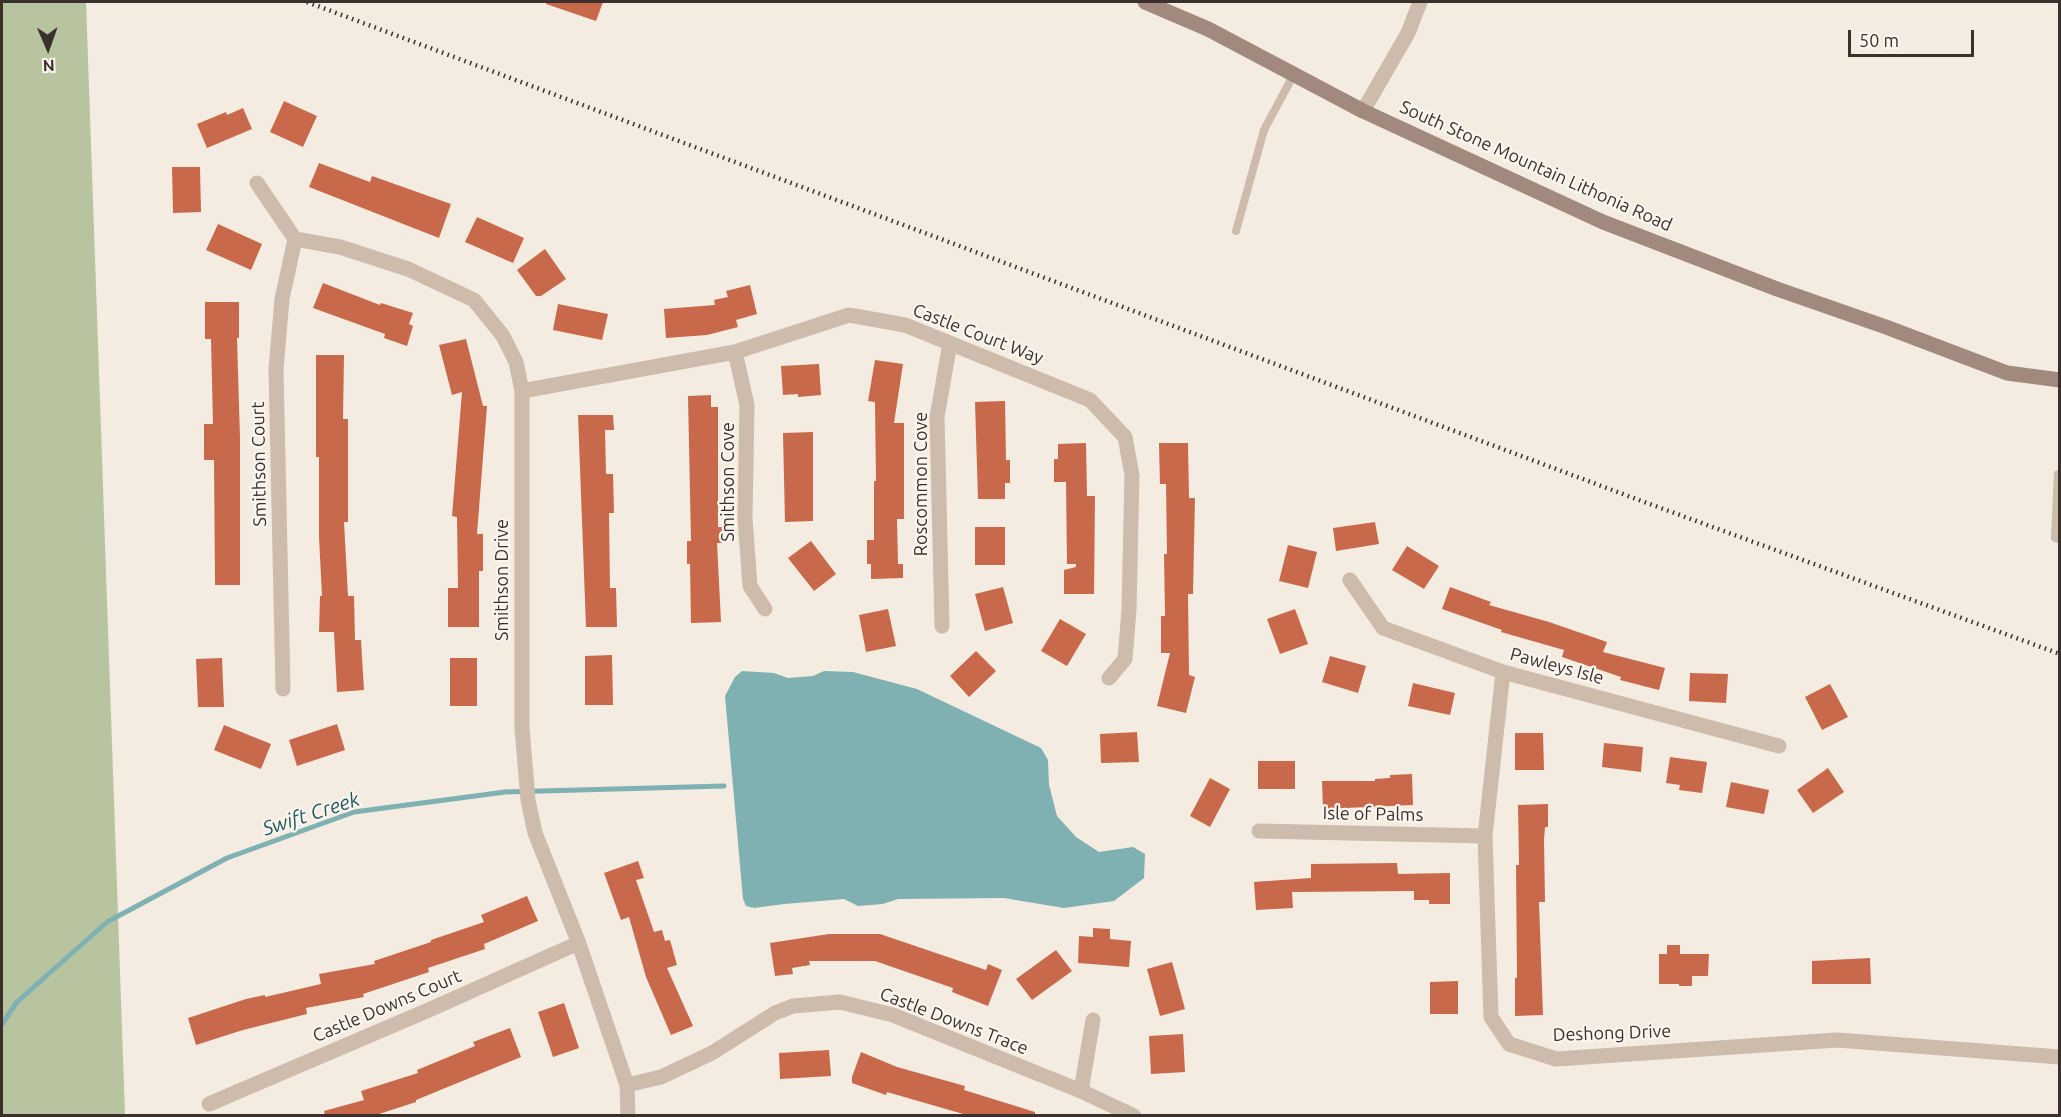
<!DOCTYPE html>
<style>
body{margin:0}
#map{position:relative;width:2061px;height:1117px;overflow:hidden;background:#f4ebe1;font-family:Ubuntu,sans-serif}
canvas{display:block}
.frame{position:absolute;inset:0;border:3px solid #3b302b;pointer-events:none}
.north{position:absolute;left:18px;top:18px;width:60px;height:60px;-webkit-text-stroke:4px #fbf5ee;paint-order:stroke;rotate:178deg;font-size:16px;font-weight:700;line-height:24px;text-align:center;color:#3b302b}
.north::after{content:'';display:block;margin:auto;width:21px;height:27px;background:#3b302b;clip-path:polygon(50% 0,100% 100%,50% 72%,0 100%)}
.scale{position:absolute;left:1848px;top:30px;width:126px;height:27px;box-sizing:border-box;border:3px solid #3b302b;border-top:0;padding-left:8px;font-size:18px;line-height:21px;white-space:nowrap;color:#3b302b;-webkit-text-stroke:4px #fbf5ee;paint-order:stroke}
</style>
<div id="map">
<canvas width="2061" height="1117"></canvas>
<div class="frame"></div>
<div class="north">N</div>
<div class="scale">50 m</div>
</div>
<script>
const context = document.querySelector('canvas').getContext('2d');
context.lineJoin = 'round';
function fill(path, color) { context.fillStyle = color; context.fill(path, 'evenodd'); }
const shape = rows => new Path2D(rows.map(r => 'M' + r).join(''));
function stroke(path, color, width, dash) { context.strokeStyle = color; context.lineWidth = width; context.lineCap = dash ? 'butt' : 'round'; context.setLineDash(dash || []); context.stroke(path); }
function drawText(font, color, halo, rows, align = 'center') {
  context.font = font + ' Ubuntu,sans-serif'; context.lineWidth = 4.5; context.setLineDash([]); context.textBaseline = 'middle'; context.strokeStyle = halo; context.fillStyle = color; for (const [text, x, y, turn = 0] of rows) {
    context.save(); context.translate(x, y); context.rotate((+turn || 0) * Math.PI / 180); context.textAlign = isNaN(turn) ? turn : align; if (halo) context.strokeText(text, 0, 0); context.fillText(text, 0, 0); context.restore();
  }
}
fill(shape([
 [2,2,86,2,125,1115,2,1115]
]), '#b8c4a0');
fill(shape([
 [742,671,774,673,788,678,813,676,824,671,853,672,917,689,1041,748,1048,760,1049,785,1057,816,1076,837,1099,852,1133,847,1145,854,1144,878,1114,901,1064,908,1004,898,898,899,883,904,858,906,844,899,784,904,754,908,746,906,743,899,725,696,735,677]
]), '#7fb0b2');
stroke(shape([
 [2,1024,17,1002,107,922,227,858,354,812,505,792,724,786]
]), '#7fb0b2', 5);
fill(shape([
 [546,2,603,2,596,21,546,4],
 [284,101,317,116,303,147,270,132],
 [243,108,252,129,207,148,197,124,226,112,227,115],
 [319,163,370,182,372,176,451,204,439,238,309,187],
 [172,167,200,167,201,212,173,213],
 [477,217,524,238,513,263,465,242],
 [218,224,262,244,251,270,206,250],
 [545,249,566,279,541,296,536,296,517,270],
 [323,283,380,305,381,303,413,313,409,324,413,326,407,346,384,338,385,334,313,308],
 [750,285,757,314,736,320,738,327,707,335,666,338,664,309,715,305,714,300,728,297,726,291],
 [205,302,239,302,239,338,237,338,240,438,240,585,215,585,214,460,204,460,204,424,213,424,211,339,205,339],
 [558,304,608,314,602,340,553,330],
 [466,339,483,406,487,406,477,534,483,534,483,571,479,571,479,627,448,627,448,588,458,588,457,517,452,516,462,392,452,395,439,345],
 [316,355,344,355,343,419,348,419,348,522,344,522,348,596,354,596,355,640,361,640,364,690,337,692,334,632,319,632,320,596,322,596,319,537,319,457,316,457],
 [875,360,903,364,894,423,904,423,904,519,897,519,898,564,903,564,903,578,871,579,871,564,867,564,867,540,874,540,874,481,876,481,875,402,868,401],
 [819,364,821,395,798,397,798,394,783,395,781,366],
 [711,395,711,407,718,407,718,527,722,527,722,543,717,543,721,622,691,623,690,564,687,564,687,541,691,541,688,396],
 [1005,401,1006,460,1010,460,1010,483,1005,483,1005,499,978,499,975,402],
 [578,415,613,415,614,430,605,430,606,474,613,474,614,513,609,513,610,588,616,588,617,627,586,627],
 [813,432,813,521,785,522,783,433],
 [1086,443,1087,496,1095,496,1094,594,1064,594,1064,570,1076,567,1076,564,1067,564,1066,482,1054,482,1054,459,1058,459,1058,444],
 [1159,443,1188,443,1189,498,1195,498,1193,594,1188,594,1189,675,1195,677,1186,713,1157,706,1170,653,1161,653,1161,616,1165,616,1164,554,1167,554,1166,484,1160,484],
 [1375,522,1379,544,1336,551,1333,528],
 [975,527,1005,527,1005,565,975,565],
 [811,541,836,574,814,591,788,558],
 [1288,545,1317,552,1308,588,1279,581],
 [1407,546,1439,566,1424,589,1392,570],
 [1003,587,1013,623,985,631,975,594],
 [1450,587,1491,602,1489,605,1549,622,1607,642,1603,652,1665,668,1659,690,1620,680,1621,677,1562,657,1564,650,1501,632,1502,630,1442,609],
 [888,609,896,646,866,652,859,615],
 [1295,609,1308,644,1280,654,1267,619],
 [1060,619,1086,634,1067,666,1041,651],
 [976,651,996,671,969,697,950,676],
 [612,655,613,705,585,705,585,656],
 [1330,656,1366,666,1358,693,1322,682],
 [222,658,224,707,198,707,196,659],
 [450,658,477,658,477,706,450,706],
 [1690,673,1728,674,1726,703,1689,701],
 [1413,683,1455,693,1450,715,1408,706],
 [1830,684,1848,717,1822,730,1805,697],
 [337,724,345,750,297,766,289,740],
 [224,725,271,744,261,769,214,750],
 [1137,732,1139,762,1101,763,1100,734],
 [1515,733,1543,733,1544,770,1515,770],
 [1604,743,1643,747,1641,772,1602,767],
 [1670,757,1707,762,1702,793,1679,790,1680,785,1666,783],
 [1258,761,1295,761,1295,789,1258,789],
 [1828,768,1844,792,1813,813,1797,790],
 [1412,774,1413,805,1323,809,1322,781,1375,781,1375,779,1390,778,1390,775],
 [1210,778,1230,789,1210,827,1190,816],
 [1731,782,1769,790,1764,814,1726,807],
 [1548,804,1548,827,1545,827,1544,840,1545,902,1539,902,1543,1015,1515,1016,1515,978,1517,978,1516,865,1519,865,1518,805],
 [638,861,644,878,636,880,654,932,662,930,665,941,670,940,677,965,667,968,693,1026,671,1035,646,977,629,917,621,920,604,873],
 [1397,863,1398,874,1450,873,1450,904,1429,904,1429,900,1414,900,1414,891,1292,892,1293,908,1256,910,1254,882,1311,878,1311,864],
 [527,896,538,921,484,944,485,949,428,968,429,972,363,994,364,997,306,1008,307,1014,243,1030,196,1045,188,1018,246,999,265,995,265,997,321,984,319,974,375,964,374,961,431,942,431,940,484,922,481,915],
 [1093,928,1110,929,1110,939,1131,941,1129,967,1078,963,1079,936,1093,937],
 [829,934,880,934,986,970,988,964,1002,970,988,1006,952,992,953,988,875,961,809,961,810,965,792,968,793,974,775,976,770,943],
 [1667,945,1680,945,1680,954,1709,954,1708,976,1692,976,1692,986,1679,986,1679,984,1659,984,1659,954,1667,954],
 [1056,950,1072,971,1032,1000,1016,979],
 [1870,958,1871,984,1812,984,1812,961],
 [1172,962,1185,1009,1160,1016,1147,969],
 [1458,981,1458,1014,1430,1014,1430,982],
 [564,1003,579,1048,553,1057,538,1012],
 [510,1028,521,1057,416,1100,416,1102,373,1116,325,1116,324,1111,364,1100,361,1091,418,1073,417,1070,475,1046,473,1042],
 [1183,1034,1185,1072,1151,1074,1149,1036],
 [829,1050,831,1076,780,1079,779,1053],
 [861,1052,897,1067,965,1086,964,1090,1035,1112,1035,1116,970,1116,887,1092,886,1095,852,1083,852,1077]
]), '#c8694b');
stroke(shape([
 [1236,231,1264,130,1294,74],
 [2058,474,2055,538,2060,539]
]), '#cdbbac', 8);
stroke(shape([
 [1363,111,1408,33,1420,2],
 [257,183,295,239,340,247,408,269,474,300,503,336,516,362,522,391,522,728,528,800,535,833,578,941,627,1085,628,1116],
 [735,352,747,405,745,518,750,586,765,609],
 [522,391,735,352,849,315,905,325,1090,400,1125,437,1132,475,1129,610,1125,659,1109,678],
 [1350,580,1383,628,1503,672,1779,746],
 [942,626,937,417,950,343],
 [1503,672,1485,836,1491,1017,1509,1044,1556,1059,1837,1040,2060,1057],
 [283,689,276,369,282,299,295,239],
 [1259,831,1485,836],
 [627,1085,661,1077,712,1053,775,1013,793,1006,840,1002,893,1015,1081,1091,1134,1116],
 [1081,1091,1093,1020],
 [209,1104,431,1009,574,945,578,941]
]), '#cdbbac', 15);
stroke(shape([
 [1145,2,1208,29,1363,111,1603,222,1777,289,1886,327,2007,373,2060,380]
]), '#a18a7d', 15);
stroke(shape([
 [307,2,1647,503,2060,654]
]), '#3b302b', 4.5, [1.5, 4.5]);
drawText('18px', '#3b302b', '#fbf5ee', [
 ["South Stone Mountain Lithonia Road",1536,166,24],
 ["Castle Court Way",978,334,21],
 ["Smithson Court",259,464,-91],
 ["Smithson Cove",728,482,-90],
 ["Roscommon Cove",921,484,-90],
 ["Smithson Drive",502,580,-90],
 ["Pawleys Isle",1557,666,15],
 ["Isle of Palms",1373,814,1],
 ["Castle Downs Court",387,1006,-23],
 ["Castle Downs Trace",954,1021,21],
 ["Deshong Drive",1612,1033,-2]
]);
drawText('italic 20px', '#1f5a5e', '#fbf5ee', [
 ["Swift Creek",311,814,-18]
]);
</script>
